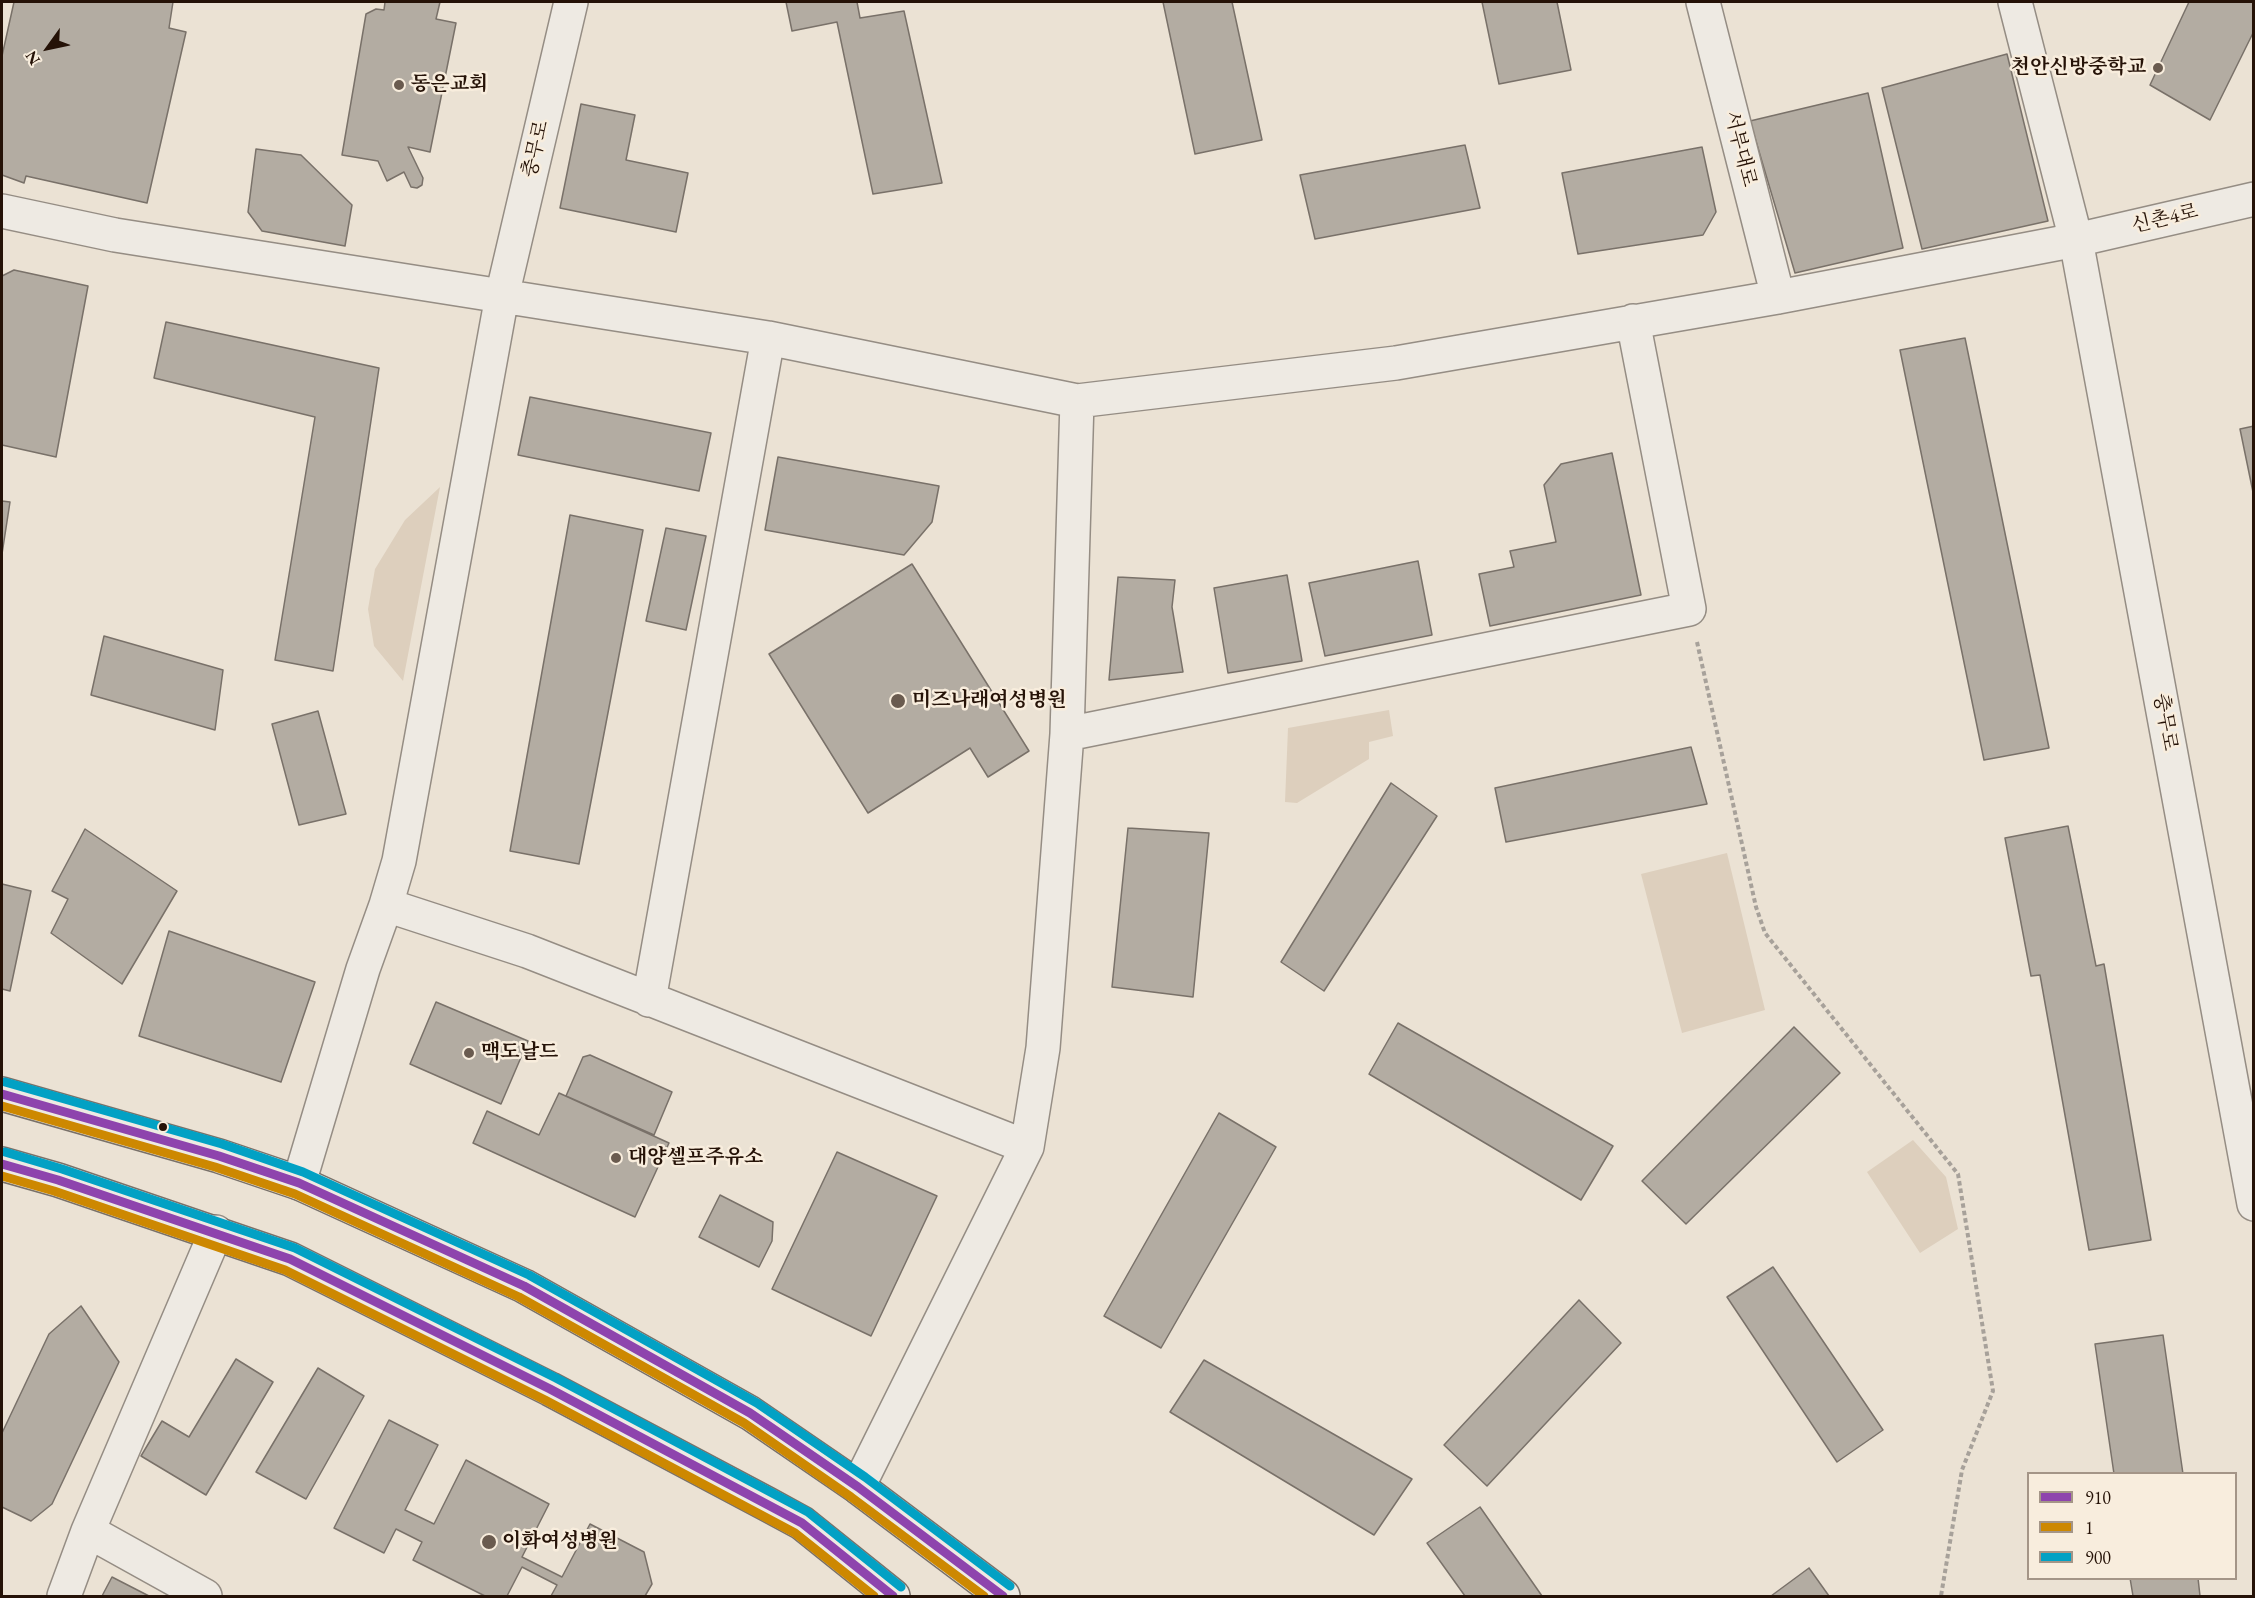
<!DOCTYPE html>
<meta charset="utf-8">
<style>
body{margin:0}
#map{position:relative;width:2255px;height:1598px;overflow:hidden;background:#ebe2d4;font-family:"EB Garamond",serif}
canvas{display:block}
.frame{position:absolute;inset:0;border:3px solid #251207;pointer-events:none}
.legend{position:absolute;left:2027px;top:1472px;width:210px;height:108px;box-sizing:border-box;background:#f8eddd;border:2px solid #a49587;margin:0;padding:8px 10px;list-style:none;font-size:18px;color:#251207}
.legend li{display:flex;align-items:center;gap:12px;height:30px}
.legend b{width:30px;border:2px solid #a49587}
.north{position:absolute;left:18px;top:18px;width:60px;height:60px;-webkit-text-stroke:4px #f8eddd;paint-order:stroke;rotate:237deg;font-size:16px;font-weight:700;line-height:24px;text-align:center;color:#251207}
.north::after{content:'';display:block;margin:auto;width:21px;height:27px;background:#251207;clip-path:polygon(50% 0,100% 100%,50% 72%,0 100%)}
</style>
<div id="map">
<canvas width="2255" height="1598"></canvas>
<div class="frame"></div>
<ul class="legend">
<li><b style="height:8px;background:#8e44ad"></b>910</li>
<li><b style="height:8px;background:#cd8801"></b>1</li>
<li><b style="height:8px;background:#02a1c4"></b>900</li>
</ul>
<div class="north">N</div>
</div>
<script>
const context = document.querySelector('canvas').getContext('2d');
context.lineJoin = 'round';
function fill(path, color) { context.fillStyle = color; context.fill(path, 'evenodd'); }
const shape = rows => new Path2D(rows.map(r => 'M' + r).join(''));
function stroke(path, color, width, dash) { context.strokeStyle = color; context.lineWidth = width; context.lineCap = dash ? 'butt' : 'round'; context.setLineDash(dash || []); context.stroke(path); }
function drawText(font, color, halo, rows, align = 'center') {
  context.font = font + ' "EB Garamond","Noto Serif KR",serif'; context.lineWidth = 5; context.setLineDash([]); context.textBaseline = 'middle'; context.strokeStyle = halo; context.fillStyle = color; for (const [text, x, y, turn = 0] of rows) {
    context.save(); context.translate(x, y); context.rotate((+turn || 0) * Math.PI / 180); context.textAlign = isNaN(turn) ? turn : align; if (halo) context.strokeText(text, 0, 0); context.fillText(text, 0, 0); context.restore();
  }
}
fill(shape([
 [440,487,403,681,374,646,368,609,375,569,405,520],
 [1389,710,1393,736,1369,742,1369,759,1297,803,1285,802,1288,728],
 [1727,853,1765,1010,1682,1033,1641,874],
 [1913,1140,1946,1177,1958,1229,1920,1253,1867,1172]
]), '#ddcfbd');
const building = shape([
 [14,2,173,2,169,28,186,32,147,203,26,176,24,183,2,175,2,56,14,2],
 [385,2,440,2,436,19,456,23,430,152,408,147,423,178,422,185,417,188,411,187,404,172,387,181,378,161,342,155,366,14,376,9,384,10,385,2],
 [786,2,857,2,860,18,904,11,942,183,873,194,837,22,792,31,786,2],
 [1163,2,1232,2,1262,140,1195,154,1163,2],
 [1482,2,1557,2,1571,70,1499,84,1482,2],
 [2189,2,2254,2,2254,31,2210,120,2150,85,2189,2],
 [2007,54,2048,221,1922,249,1882,88,2007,54],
 [1868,93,1903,248,1795,273,1750,121,1868,93],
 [581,104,635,115,626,160,688,173,676,232,560,208,581,104],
 [1465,145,1480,208,1315,239,1300,175,1465,145],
 [1702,147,1716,212,1703,235,1578,254,1562,173,1702,147],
 [256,149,301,155,352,205,345,246,262,231,248,212,256,149],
 [14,270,88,286,56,457,2,445,2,276,14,270],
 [166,322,379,368,333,671,275,660,315,417,154,378,166,322],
 [1965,338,2049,748,1984,760,1900,350,1965,338],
 [530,397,711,433,699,491,518,455,530,397],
 [2254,426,2254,497,2240,429,2254,426],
 [1612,453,1641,595,1490,626,1479,574,1514,567,1510,551,1556,542,1544,485,1561,464,1612,453],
 [778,457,939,486,932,522,904,555,765,530,778,457],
 [2,501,10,502,2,554,2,501],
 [570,515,643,530,579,864,510,851,570,515],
 [666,528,706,536,686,630,646,621,666,528],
 [1418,561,1432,635,1325,656,1309,583,1418,561],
 [912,564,1029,751,988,777,970,748,868,813,769,654,912,564],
 [1287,575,1302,661,1228,673,1214,588,1287,575],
 [1118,577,1175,580,1172,607,1183,672,1109,680,1118,577],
 [104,636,223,670,215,730,91,695,104,636],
 [318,711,346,814,299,825,272,724,318,711],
 [1691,747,1707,804,1506,842,1495,788,1691,747],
 [1391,783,1437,816,1324,991,1281,962,1391,783],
 [2068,826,2096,966,2104,964,2151,1240,2089,1250,2040,975,2031,976,2005,838,2068,826],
 [1128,828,1209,833,1193,997,1112,987,1128,828],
 [85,829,177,891,122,984,51,933,68,899,52,891,85,829],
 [2,884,31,891,10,991,2,989,2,884],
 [169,931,315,982,281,1082,139,1036,169,931],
 [436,1002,528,1041,501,1104,410,1064,436,1002],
 [1398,1023,1613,1146,1581,1200,1369,1074,1398,1023],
 [1794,1027,1840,1073,1686,1224,1642,1181,1794,1027],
 [590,1055,672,1092,654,1135,566,1096,583,1057,590,1055],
 [559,1093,669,1143,635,1217,473,1143,487,1111,539,1135,559,1093],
 [1219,1113,1276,1147,1161,1348,1104,1316,1219,1113],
 [837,1152,937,1196,871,1336,772,1289,837,1152],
 [720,1195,773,1222,772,1241,759,1267,699,1237,720,1195],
 [1773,1267,1883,1430,1837,1462,1727,1297,1773,1267],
 [1579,1300,1621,1343,1487,1486,1444,1445,1579,1300],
 [81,1306,119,1362,52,1504,31,1521,2,1507,2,1433,49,1334,81,1306],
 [2163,1335,2183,1474,2114,1474,2095,1344,2163,1335],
 [236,1359,273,1382,206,1495,141,1456,162,1421,189,1437,236,1359],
 [1204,1360,1412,1479,1374,1535,1170,1412,1204,1360],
 [318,1368,364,1396,306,1499,256,1472,318,1368],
 [389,1420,438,1445,405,1510,434,1524,466,1460,549,1504,522,1557,562,1577,590,1524,644,1552,652,1584,645,1596,551,1596,557,1585,522,1567,507,1596,485,1596,413,1560,422,1542,396,1529,384,1553,334,1528,389,1420],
 [1480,1507,1542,1596,1465,1596,1427,1543,1480,1507],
 [1809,1568,1829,1596,1771,1596,1809,1568],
 [112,1577,149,1596,102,1596,112,1577],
 [2130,1578,2198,1578,2200,1596,2133,1596,2130,1578]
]);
fill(building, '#b3aca2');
stroke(building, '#797169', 1.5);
const minor = shape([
 [1703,2,1778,297],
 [2,211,115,235,768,338,1077,401,1396,363,1778,297,2076,240],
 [1067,734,1077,401],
 [386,905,399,861,502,296,571,2],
 [649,1000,768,338],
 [299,1183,363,969,386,905,527,951,1027,1147],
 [858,1487,1027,1147,1043,1048,1067,734,1689,609,1633,321],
 [64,1596,88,1531],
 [205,1596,88,1531,216,1232]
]);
const tertiary = shape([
 [2015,2,2076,240,2254,1204],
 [2076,240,2254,199]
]);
const secondary = shape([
 [2,1094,219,1156,299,1183,524,1286,750,1413,858,1487,1003,1596],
 [2,1164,58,1180,290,1259,550,1389,767,1504,802,1523,893,1596]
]);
stroke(minor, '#958d84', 36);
stroke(tertiary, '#958d84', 36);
stroke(secondary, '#797169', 36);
stroke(shape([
 [1697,642,1756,907,1765,933,1958,1174,1993,1391,1962,1470,1941,1596]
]), '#a7a19a', 4, [4.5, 3]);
stroke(minor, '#eeeae3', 33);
stroke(tertiary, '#eeeae3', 33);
stroke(secondary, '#eeeae3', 33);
stroke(shape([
 [2,1094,219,1156,299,1183,524,1286,750,1413,858,1487,1003,1596],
 [2,1164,58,1180,290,1259,550,1389,802,1523,893,1596]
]), '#8e44ad', 9);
stroke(shape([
 [2,1106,215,1167,295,1194,519,1297,744,1423,851,1497,984,1596],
 [2,1176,54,1191,285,1270,545,1400,795,1533,874,1596]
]), '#cd8801', 9);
stroke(shape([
 [5,1082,222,1144,303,1172,529,1275,757,1403,865,1477,1010,1586],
 [5,1152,62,1169,295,1248,556,1378,808,1512,901,1587]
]), '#02a1c4', 9);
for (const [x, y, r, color] of [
 [2158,68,6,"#6a5b4f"],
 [399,85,6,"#6a5b4f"],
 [898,701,8,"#6a5b4f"],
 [469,1053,6,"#6a5b4f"],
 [163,1127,5,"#251207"],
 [616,1158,6,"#6a5b4f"],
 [489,1542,8,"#6a5b4f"]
]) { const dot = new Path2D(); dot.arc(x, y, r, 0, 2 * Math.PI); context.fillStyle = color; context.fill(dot); stroke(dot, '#f8eddd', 2); }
drawText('bold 20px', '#251207', '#f8eddd', [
 ["천안신방중학교",2146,68,"right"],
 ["동은교회",411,85],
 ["미즈나래여성병원",912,701],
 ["맥도날드",481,1053],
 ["대양셀프주유소",628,1158],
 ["이화여성병원",502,1542]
], 'left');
drawText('20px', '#251207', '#f8eddd', [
 ["충무로",536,149,-77],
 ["서부대로",1740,149,76],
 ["신촌4로",2165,219,-13],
 ["충무로",2165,722,80]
]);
</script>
